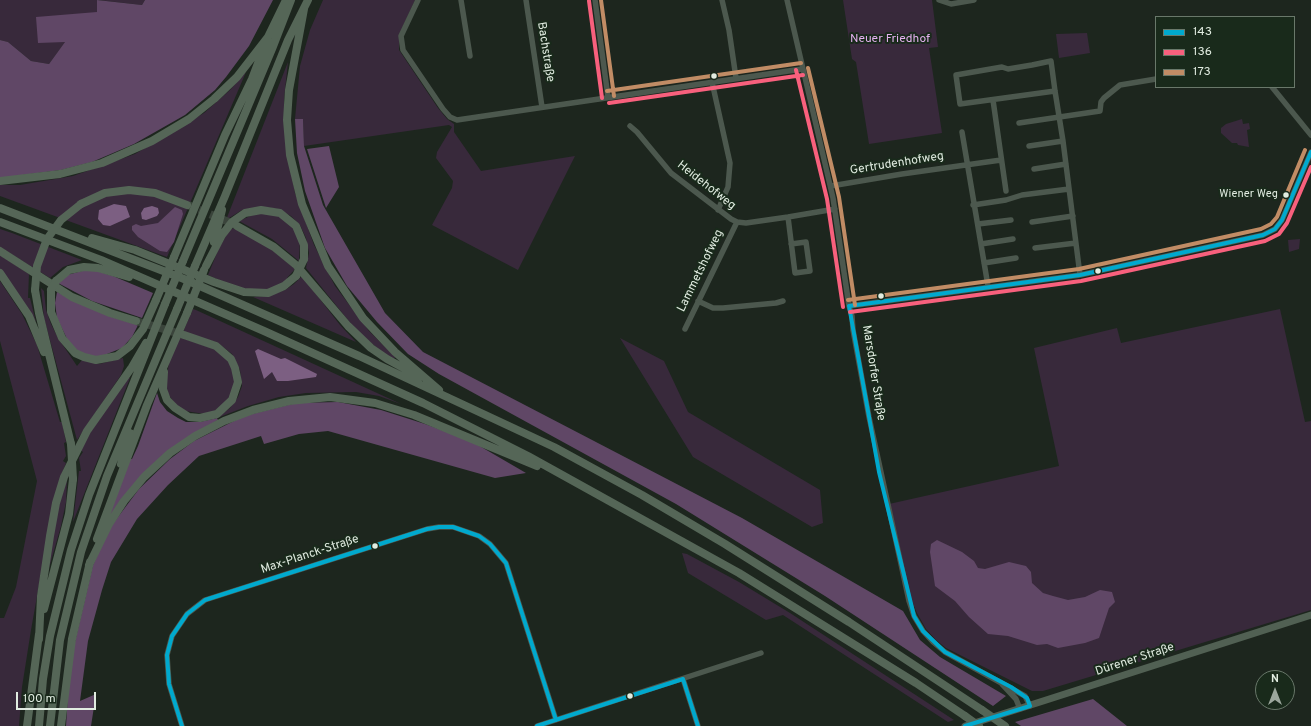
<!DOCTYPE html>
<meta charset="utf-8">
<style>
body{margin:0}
#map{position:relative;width:1311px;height:726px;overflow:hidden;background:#1d261e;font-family:Overpass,sans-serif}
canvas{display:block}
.legend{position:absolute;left:1155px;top:16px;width:140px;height:72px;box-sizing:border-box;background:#192a1b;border:1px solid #69786a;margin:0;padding:5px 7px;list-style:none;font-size:12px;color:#e1ece1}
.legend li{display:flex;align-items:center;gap:8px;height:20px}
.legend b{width:20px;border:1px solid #69786a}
.north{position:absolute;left:1255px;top:670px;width:40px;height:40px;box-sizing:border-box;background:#192a1b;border:1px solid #69786a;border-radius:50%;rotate:0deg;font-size:11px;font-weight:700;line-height:16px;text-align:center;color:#e1ece1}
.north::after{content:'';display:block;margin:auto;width:14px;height:18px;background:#9ca79d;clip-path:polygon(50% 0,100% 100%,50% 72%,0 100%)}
.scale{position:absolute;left:16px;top:692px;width:80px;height:18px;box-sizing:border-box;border:2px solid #e1ece1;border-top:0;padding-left:5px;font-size:12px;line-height:14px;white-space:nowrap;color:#e1ece1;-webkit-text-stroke:3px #192a1b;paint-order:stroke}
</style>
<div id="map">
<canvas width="1311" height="726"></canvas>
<ul class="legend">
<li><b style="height:5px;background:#00a9ce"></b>143</li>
<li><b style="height:5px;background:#f8607d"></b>136</li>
<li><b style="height:5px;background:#c18c65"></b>173</li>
</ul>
<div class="north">N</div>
<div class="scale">100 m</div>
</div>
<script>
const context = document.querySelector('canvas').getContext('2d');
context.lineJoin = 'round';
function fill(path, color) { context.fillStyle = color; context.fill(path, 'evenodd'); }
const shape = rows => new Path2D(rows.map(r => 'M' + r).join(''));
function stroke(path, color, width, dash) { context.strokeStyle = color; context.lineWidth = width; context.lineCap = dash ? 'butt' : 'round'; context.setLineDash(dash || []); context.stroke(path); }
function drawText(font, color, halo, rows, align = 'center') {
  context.font = font + ' Overpass,sans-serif'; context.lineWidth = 4; context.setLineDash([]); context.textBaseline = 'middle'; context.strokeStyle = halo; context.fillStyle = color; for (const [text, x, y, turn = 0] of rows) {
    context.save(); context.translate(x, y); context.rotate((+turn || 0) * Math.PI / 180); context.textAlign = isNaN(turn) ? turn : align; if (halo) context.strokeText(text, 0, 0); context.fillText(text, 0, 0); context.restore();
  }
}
fill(shape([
 [0,0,97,0,97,12,66,41,49,64,31,61,8,42,0,40],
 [98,0,145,0,142,5],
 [323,0,415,0,399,35,399,50,438,108,447,119,454,124,454,132,481,171,575,156,518,270,432,225,452,188,453,181,436,158,437,152,452,127,449,125,304,146,303,119,295,119,300,66,310,30],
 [843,0,932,0,938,47,929,48,942,133,869,144,856,62,852,59],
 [1087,33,1090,53,1059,58,1056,34],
 [288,62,284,99,284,123,295,193,314,245,335,286,369,331,395,357,394,359,382,352,356,330,306,268,309,253,306,238,300,225,291,216,278,209,265,207,242,210,226,220],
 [246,72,167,257,0,196,0,185,20,185,73,176,135,154,204,113,230,90],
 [1242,119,1243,124,1249,123,1250,129,1247,130,1249,147,1238,145,1237,143,1232,143,1221,133,1221,128,1226,124],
 [257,213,277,215,291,224,300,240,299,261,272,239,239,221],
 [235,228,269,247,295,269,287,278,289,280,274,289,256,291,232,286,208,275,219,248,230,229],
 [0,229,12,233,82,260,63,267,50,278,0,247],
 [1300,239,1299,249,1289,252,1288,240],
 [0,255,29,274,28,298,30,298,36,322,0,269],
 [302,276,340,325,356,342,253,297,266,296,285,290,294,284],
 [0,281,22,314,37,345,60,422,62,422,66,442,64,443,66,456,63,461,66,463,62,473,44,557,31,630,22,687,19,726,0,726,0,618,4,618,16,587,37,481,0,341],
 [41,288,44,291,46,310,51,324,58,338,77,366,82,360,99,364,123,358,124,366,121,375,77,440,44,318],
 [193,309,196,310,401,404,379,396,356,392,306,393,279,397,248,406,217,418,230,408,238,397,242,386,240,370,232,354,218,343,183,332],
 [1280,309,1305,422,1311,421,1311,610,1043,691,1032,691,946,648,936,640,926,629,917,613,911,599,889,504,1059,466,1034,348,1117,328,1121,343],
 [179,337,218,350,230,363,234,375,234,385,229,399,215,411,205,414,185,411,176,405,168,394,166,383,169,362],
 [620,338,664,361,688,412,820,490,823,523,812,527,693,457],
 [128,377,130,378,73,522,79,471,81,471,79,458,83,452,79,449],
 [67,479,66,502,61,526,47,575,56,514],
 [682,553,687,554,739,582,790,613,954,720,948,722,783,615,766,620,688,573]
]), '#38293b');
fill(shape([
 [97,0,142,5,145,0,273,0,249,46,226,77,215,90,185,115,134,144,92,162,61,170,0,178,0,40,8,42,31,61,49,64,65,42,38,43,36,17,97,12],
 [295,119,303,119,304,146,323,205,385,313,423,352,742,518,903,611,920,640,940,657,1006,696,993,706,825,596,676,504,439,374,408,354,377,322,347,286,325,248,305,191,297,153],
 [329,146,339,187,326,208,307,149],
 [175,207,182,210,183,214,174,242,167,252,160,251,138,237,132,230,132,226,136,224,141,226,158,223],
 [82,271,97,271,113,276,153,293,142,318,92,301,58,283,67,275],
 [57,292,112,317,138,325,132,337,122,348,102,356,89,356,78,351,69,343,57,318,55,303],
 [157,393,160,402,167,411,178,418,186,422,200,422,217,418,218,420,179,444,106,524,130,459,132,459,138,446],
 [338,402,381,410,425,424,471,441,526,473,495,478,328,431,299,434,264,444,261,436,199,456,168,485,137,519,111,562,102,590,88,641,80,701,96,694,91,726,66,726,70,663,93,565,109,529,139,489,170,459,194,441,244,416,296,403],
 [937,540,962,552,974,561,978,568,985,569,1009,562,1026,566,1031,572,1032,583,1043,593,1053,596,1068,600,1085,597,1100,590,1112,592,1115,602,1109,608,1099,638,1085,643,1058,648,1047,644,1037,645,1008,636,988,634,969,617,955,601,935,586,930,552,931,544],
 [1093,699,1127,726,1021,726,1015,722]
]), '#604766');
fill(shape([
 [114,204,126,206,130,217,110,226,103,225,98,219,99,210],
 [152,206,158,208,159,213,157,216,146,220,142,219,141,213,144,208],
 [258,349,281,359,285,358,317,374,316,377,288,381,277,381,272,372,264,379,255,351]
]), '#7c5f82');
stroke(shape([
 [188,205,236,225],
 [136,321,184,335]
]), '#3a443b', 8, [8, 4]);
stroke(shape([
 [418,0,401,36,403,50,443,109,450,117,457,120,802,69],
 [461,0,470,56],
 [526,0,542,107],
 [595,0,608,97],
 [722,0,729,30,736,78],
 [787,0,833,198,849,306,852,316,853,330,869,417,909,601,914,616,923,631,933,642,945,652,1025,696,1030,706],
 [939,0,951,4,974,0],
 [712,82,730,163,728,187,718,210],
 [1272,87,1311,135],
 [1055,91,960,104,956,75,1002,67,1008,69,1032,65,1051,61,1055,91,1063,141,1080,275],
 [993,100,1006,191],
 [1019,123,1100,111,1101,102,1104,98,1120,85,1156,79],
 [630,126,637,132,671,173,731,219,737,222,746,223,788,217,835,209],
 [962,132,988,286],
 [1029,146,1063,141],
 [1034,169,1066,164],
 [831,186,902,174,1001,160],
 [973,205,1006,200,1022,195,1069,189],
 [788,217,795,273,810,271,806,242,791,244],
 [1032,222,1073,216],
 [978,224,1011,220],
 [981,244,1013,239],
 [1035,248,1076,243],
 [984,263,1016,258],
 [698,301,713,308,723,308,776,303,783,301],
 [849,306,1080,275,1263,235,1275,229,1282,220,1311,152],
 [685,329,737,222],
 [683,679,698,726],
 [1002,684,1016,699,1020,709],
 [182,726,169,684,167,655,172,636,187,614,205,600,427,529,439,527,453,527,479,536,490,544,506,563,556,720],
 [537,726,761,653]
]), '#4c584e', 5.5);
stroke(shape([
 [965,726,1311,615]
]), '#516053', 7);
stroke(shape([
 [304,9,289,90,287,120,290,155,302,204,328,266,363,318,395,352,439,390],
 [0,181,60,174,102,163,152,141,189,119,214,99,237,77,268,37],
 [81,204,105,193,129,190,155,193,187,205],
 [0,208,184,279,359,356,554,447,642,495,725,544,849,622,982,710],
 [0,222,101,260,264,331,423,403,528,456,739,573,916,683,965,716],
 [237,226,274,247,296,265,348,326,371,348,387,359,420,377],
 [92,238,135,250,214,282,244,292,268,293,284,286,296,276],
 [214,242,222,210],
 [0,251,72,297,110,313,136,321],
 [174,257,225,135,252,79,268,37,286,0],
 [183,261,272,49,291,0],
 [195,266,225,196,288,40,308,0],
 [206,266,222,235,232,222,245,213,261,210,280,213,296,226,304,245,304,259],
 [0,273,29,316,44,352],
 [56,281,69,270,84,267,98,268,129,277],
 [35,290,39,313,71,444],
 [51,290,51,312,62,338,75,353,84,357,96,360,117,356,130,346,143,329,156,300],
 [164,372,163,389,167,400,175,408,189,417,200,418,217,414,232,400,238,382,235,368,231,359,216,346,184,335],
 [121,464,130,433],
 [97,539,147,405,187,313],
 [89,565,109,524,124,501,144,477,170,453,195,436,224,421,253,410,289,401,330,397,375,403,414,415,537,466],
 [44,609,69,514,73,479],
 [39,639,41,596,50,536,56,503,64,477,87,431,132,367,146,343],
 [27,726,39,634],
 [39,726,43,679,50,636,71,550,89,495,165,304],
 [50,726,60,640,81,552,107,476,177,309],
 [61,726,72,639,90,562]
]), '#556657', 8);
stroke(shape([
 [296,276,304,259],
 [35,290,37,266,47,239,61,220,81,204],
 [51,290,56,281],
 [156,300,174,257],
 [165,304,183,261],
 [177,309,195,266],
 [187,313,204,270],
 [71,444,73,479],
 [982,710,1005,726],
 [965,716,979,726]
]), '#556657', 8);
stroke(shape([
 [849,306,879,472,914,616,923,631,945,652,1011,687,1027,698,1030,706,965,726],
 [849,306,1080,275,1263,235,1275,229,1282,220,1311,152],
 [182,726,169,684,167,655,172,636,187,614,205,600,427,529,439,527,453,527,479,536,490,544,506,563,556,720],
 [537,726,683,679,698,726]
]), '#00a9ce', 4);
stroke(shape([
 [589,1,602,98],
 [796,70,827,199,843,307],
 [609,103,803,75],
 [850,312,1081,281,1265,241,1279,234,1287,223,1311,167]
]), '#f8607d', 4);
stroke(shape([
 [601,0,614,96],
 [808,68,839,197,855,305],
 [607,91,801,63],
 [848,300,1079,269,1261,229,1271,224,1277,217,1305,150]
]), '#c18c65', 4);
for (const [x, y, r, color] of [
 [714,76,3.5,"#e1ece1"],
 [1286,195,3.5,"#e1ece1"],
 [1098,271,3.5,"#e1ece1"],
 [881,296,3.5,"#e1ece1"],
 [375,546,3.5,"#e1ece1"],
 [630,696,3.5,"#e1ece1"]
]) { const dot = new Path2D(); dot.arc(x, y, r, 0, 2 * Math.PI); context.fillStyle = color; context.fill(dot); stroke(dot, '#192a1b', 1.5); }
drawText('11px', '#e1ece1', '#192a1b', [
 ["Wiener Weg",1278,195]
], 'right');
drawText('12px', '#e4b1ef', '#192a1b', [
 ["Neuer Friedhof",890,40]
]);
drawText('12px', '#e1ece1', '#192a1b', [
 ["Bachstraße",545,52,81],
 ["Gertrudenhofweg",897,164,-9],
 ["Heidehofweg",706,186,38],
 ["Lammetshofweg",701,271,-64],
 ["Marsdorfer Straße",873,373,81],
 ["Max-Planck-Straße",310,555,-18],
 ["Dürener Straße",1135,660,-18]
]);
</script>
